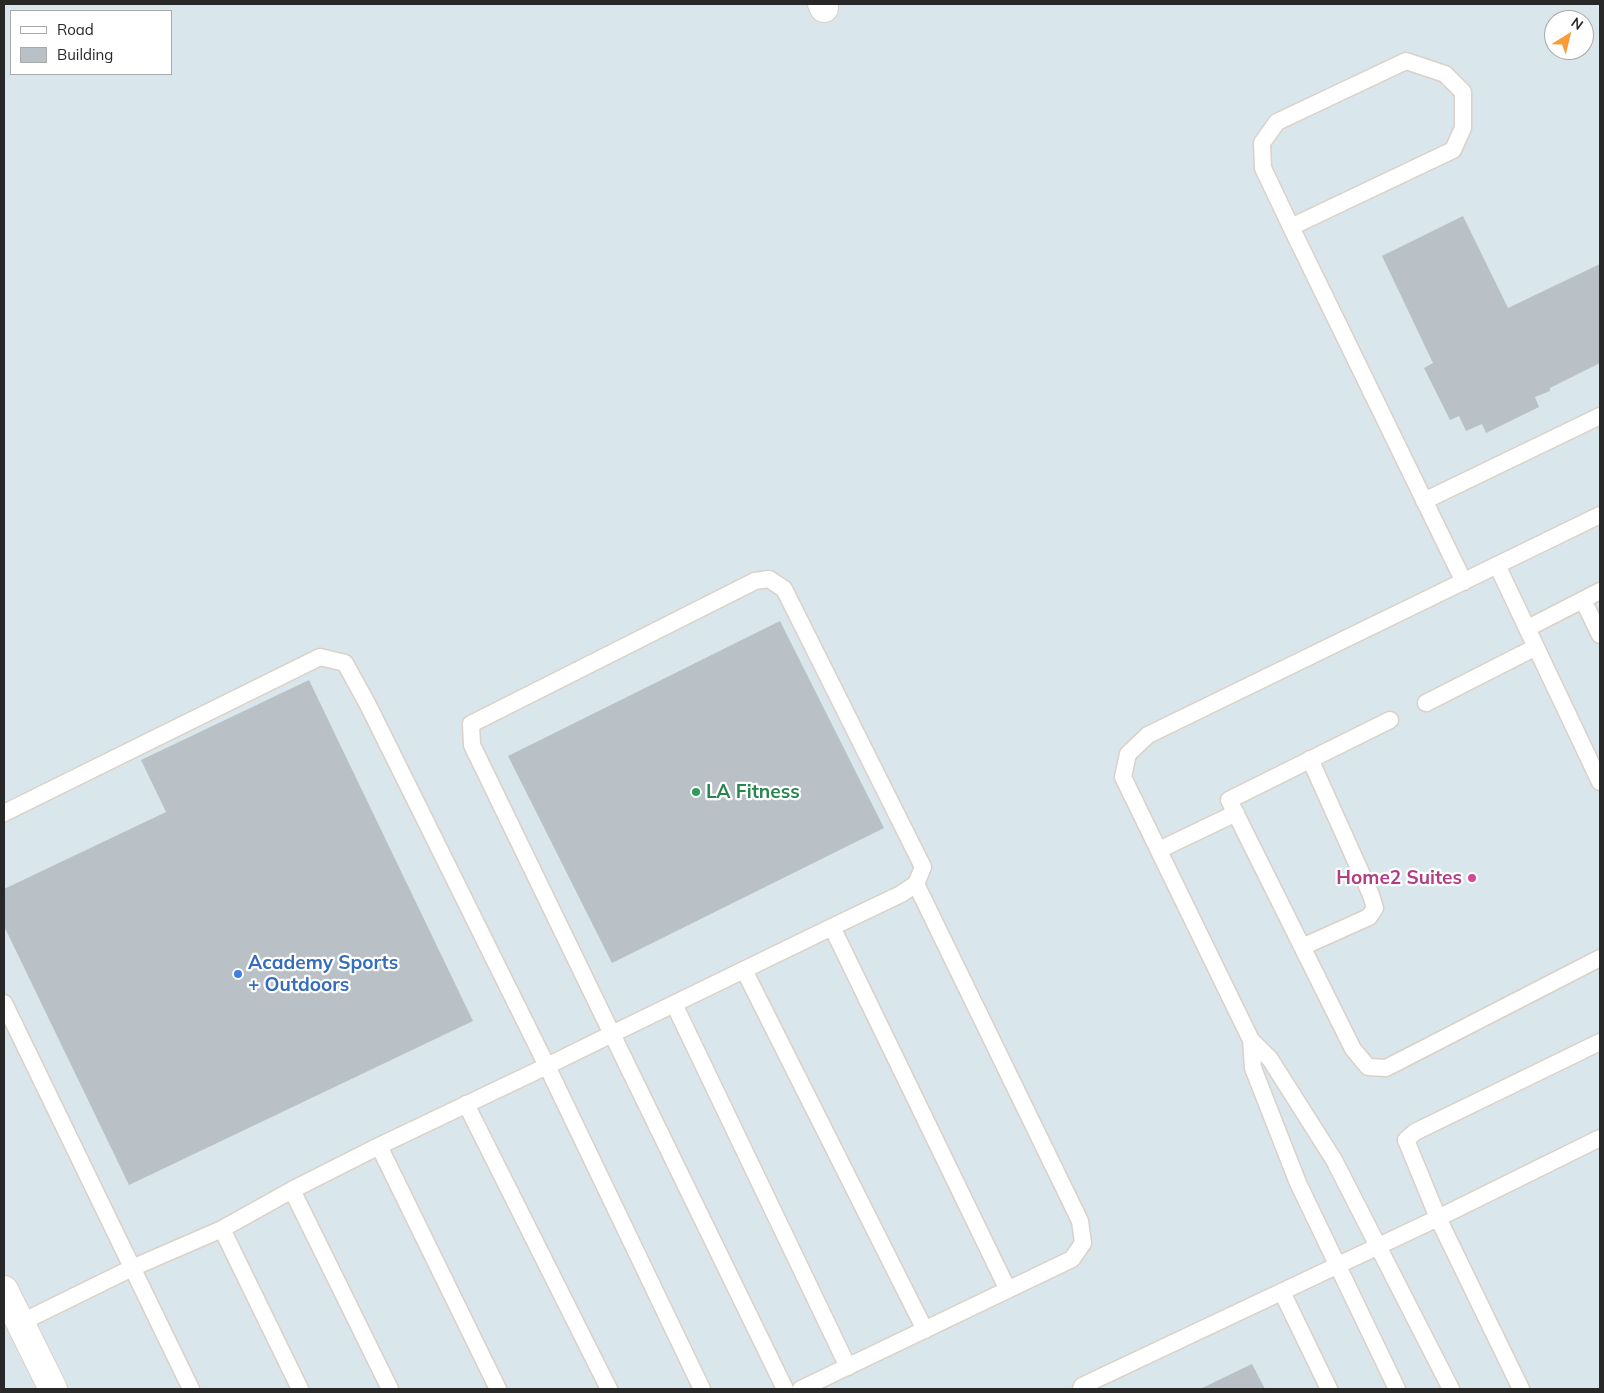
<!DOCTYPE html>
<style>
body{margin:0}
#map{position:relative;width:1604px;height:1393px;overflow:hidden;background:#d9e6eb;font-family:Mulish,sans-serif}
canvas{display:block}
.frame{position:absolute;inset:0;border:5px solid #282828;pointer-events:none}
.legend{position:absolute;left:10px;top:10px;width:162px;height:65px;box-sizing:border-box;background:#fff;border:1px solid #a9a9a9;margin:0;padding:6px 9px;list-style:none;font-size:15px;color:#282828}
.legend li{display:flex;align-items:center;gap:10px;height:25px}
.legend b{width:25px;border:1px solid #a9a9a9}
.north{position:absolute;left:1544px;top:10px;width:50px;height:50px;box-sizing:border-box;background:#fff;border:1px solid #a9a9a9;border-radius:50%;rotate:36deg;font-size:14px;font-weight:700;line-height:20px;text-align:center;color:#282828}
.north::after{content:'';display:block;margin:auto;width:18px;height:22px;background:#fb9c36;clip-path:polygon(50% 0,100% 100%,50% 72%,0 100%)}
</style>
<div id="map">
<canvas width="1604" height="1393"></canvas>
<div class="frame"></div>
<ul class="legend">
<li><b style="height:6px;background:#fff"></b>Road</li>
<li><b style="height:14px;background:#b9c1c6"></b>Building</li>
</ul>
<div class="north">N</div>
</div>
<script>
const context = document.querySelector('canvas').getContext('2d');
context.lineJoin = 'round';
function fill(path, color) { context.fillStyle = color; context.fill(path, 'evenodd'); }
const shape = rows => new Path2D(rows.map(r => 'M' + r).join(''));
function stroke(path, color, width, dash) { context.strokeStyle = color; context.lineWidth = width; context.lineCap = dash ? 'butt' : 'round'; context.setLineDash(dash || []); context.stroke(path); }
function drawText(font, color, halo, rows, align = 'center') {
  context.font = font + ' Mulish,sans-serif'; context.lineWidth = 4.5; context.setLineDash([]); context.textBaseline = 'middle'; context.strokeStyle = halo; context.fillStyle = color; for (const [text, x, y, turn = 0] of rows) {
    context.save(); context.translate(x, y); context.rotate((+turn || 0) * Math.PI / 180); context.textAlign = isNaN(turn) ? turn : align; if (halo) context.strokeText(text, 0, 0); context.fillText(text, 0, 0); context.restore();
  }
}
fill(shape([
 [1463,216,1508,308,1600,264,1600,363,1550,388,1550,391,1535,397,1539,407,1486,433,1482,424,1466,431,1459,416,1450,420,1424,368,1433,363,1382,256],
 [780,621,884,828,612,963,508,756],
 [309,680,473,1021,129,1185,4,926,4,889,166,812,141,760],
 [1252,1364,1265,1389,1200,1389]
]), '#b9c1c6');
const service = shape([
 [1291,227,1453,150,1463,128,1463,92,1445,74,1406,61,1277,122,1262,143,1263,168,1291,227,1464,582],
 [1424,501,1600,416],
 [1497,565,1600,782],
 [1583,600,1600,635],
 [1528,628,1600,591],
 [1426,703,1536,647],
 [1390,720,1229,800,1353,1049,1368,1067,1386,1068,1600,958],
 [4,813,320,657,345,663,368,705,547,1066,702,1389],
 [1159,850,1236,813],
 [832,927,1008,1290],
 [1302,947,1369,917,1375,908,1371,895,1310,759],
 [744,970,925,1330],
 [4,1003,191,1389],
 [674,1004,848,1367],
 [1251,1040,1123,777,1128,754,1148,735,1600,515],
 [466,1104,609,1389],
 [379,1146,498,1389],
 [292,1190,390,1389],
 [222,1229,300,1389],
 [1282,1292,1329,1389],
 [20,1323,132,1268,222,1229,292,1190,379,1146,547,1066,612,1034,832,927,901,894,916,884,923,867,784,589,769,579,755,581,471,724,472,745,612,1034,785,1389],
 [801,1389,1072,1259,1083,1243,1080,1221,916,884],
 [1081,1389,1082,1386,1438,1218,1406,1140,1415,1132,1600,1042],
 [1397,1389,1298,1183,1253,1068,1251,1040,1270,1059,1334,1160,1451,1389],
 [1521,1389,1438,1218,1600,1138]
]);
const minor = shape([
 [822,4,824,8],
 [4,1290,53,1389]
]);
stroke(service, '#dad1c7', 19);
stroke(minor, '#dad1c7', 30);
stroke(service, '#fff', 16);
stroke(minor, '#fff', 28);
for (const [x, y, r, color] of [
 [696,792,5,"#2e9e5b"],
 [1472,878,5,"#d1479c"],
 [238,974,5,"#3f7fe0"]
]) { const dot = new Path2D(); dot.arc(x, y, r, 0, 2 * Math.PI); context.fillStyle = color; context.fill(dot); stroke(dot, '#fff', 2); }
drawText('bold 19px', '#27864d', '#fff', [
 ["LA Fitness",706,792]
], 'left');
drawText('bold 19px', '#b23c85', '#fff', [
 ["Home2 Suites",1462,878]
], 'right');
drawText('bold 19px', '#366cbe', '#fff', [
 ["Academy Sports",248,963],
 ["+ Outdoors",248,985]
], 'left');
</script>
